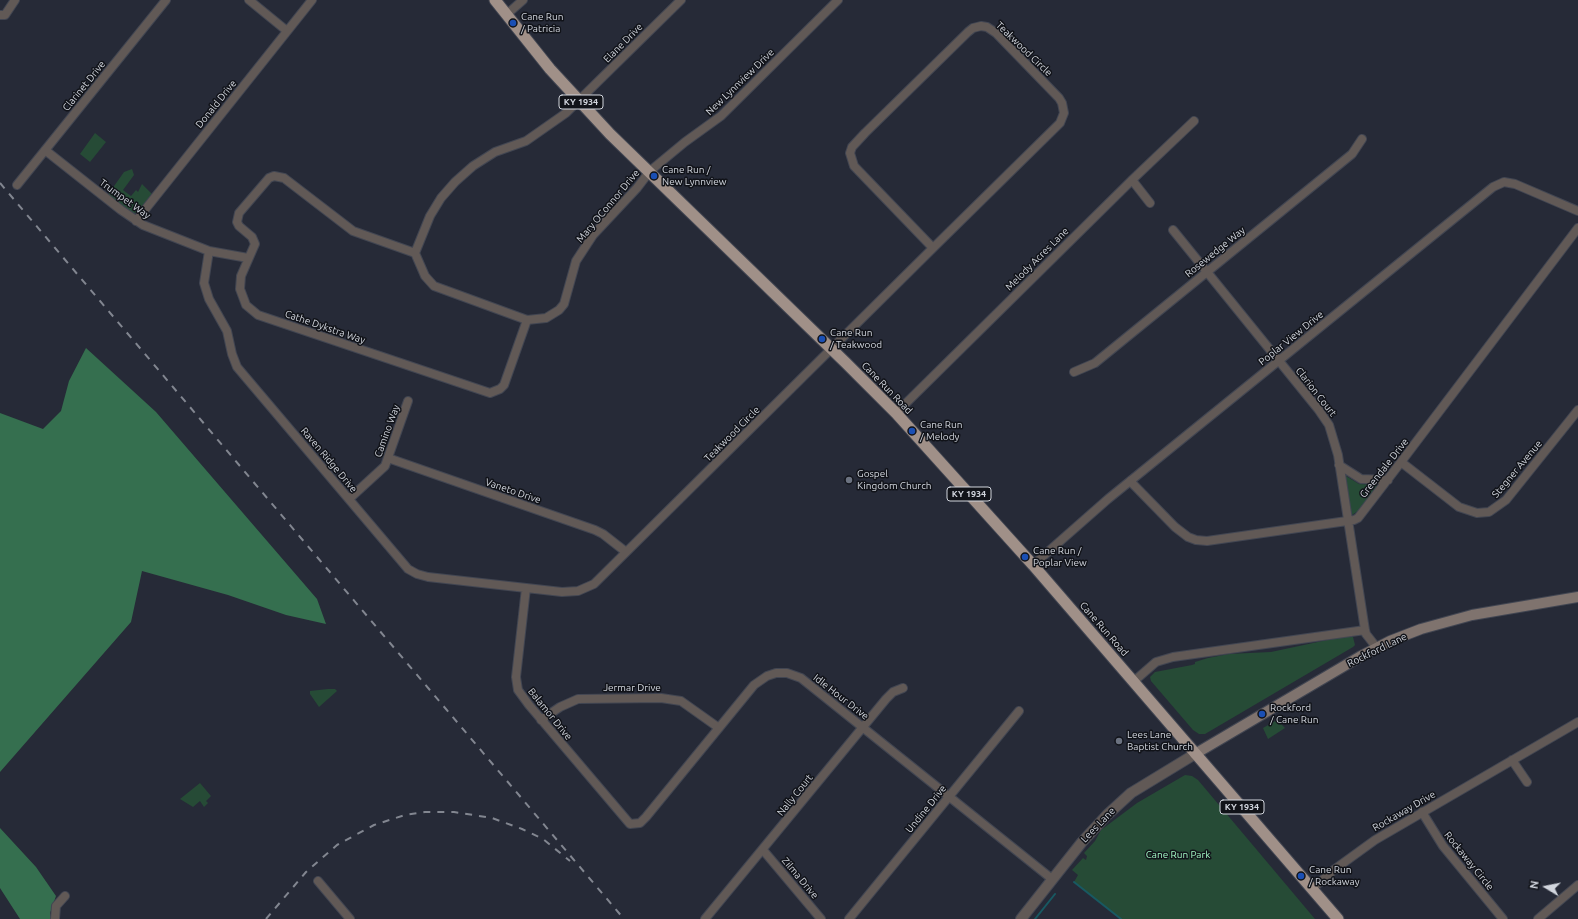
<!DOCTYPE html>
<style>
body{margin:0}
#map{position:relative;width:1578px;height:919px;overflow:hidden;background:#262a37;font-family:Ubuntu,sans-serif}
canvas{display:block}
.north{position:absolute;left:1526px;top:867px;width:40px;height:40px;-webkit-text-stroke:3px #111319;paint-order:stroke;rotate:280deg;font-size:11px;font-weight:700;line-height:16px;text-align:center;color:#d2d6de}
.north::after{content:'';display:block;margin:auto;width:14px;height:18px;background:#d2d6de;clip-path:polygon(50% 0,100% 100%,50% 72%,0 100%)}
</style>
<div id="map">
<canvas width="1578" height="919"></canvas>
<div class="north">N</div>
</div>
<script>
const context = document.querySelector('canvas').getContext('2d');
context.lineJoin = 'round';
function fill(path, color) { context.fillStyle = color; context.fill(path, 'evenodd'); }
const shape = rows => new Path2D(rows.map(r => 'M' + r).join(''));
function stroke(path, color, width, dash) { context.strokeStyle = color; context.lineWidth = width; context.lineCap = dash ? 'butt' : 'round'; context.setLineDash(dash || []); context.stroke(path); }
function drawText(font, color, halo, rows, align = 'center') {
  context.font = font + ' Ubuntu,sans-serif'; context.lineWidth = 3; context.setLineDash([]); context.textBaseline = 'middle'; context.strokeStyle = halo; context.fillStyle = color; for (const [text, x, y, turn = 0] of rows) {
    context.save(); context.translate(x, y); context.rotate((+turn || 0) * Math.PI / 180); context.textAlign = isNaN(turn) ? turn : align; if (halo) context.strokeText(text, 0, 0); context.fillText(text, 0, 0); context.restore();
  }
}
fill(shape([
 [95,133,106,142,90,162,80,154],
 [132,169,134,175,123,190,131,196,136,190,138,192,142,184,152,194,139,210,133,214,107,196,124,172],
 [1346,476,1359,484,1376,485,1378,487,1361,509,1352,515,1350,514,1344,478],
 [1346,636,1353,637,1355,645,1353,647,1205,734,1199,734,1193,730,1151,681,1150,677,1155,672,1192,665,1195,664,1195,662,1208,658,1229,654,1271,652],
 [328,689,335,689,337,691,319,707,310,694,310,691],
 [1277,720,1285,728,1268,739,1263,728],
 [1185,775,1192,776,1198,780,1315,919,1121,919,1074,882,1078,875,1072,870,1083,858,1086,860,1087,856,1084,853,1095,841,1101,830,1137,803],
 [200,783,211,796,206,801,208,803,204,807,200,801,193,807,180,799]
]), '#264b36');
fill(shape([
 [86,348,156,412,317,599,326,624,286,615,228,595,142,571,131,622,0,772,0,413,43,429,61,411,69,381],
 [0,828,36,867,56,896,50,913,51,919,20,919,0,888]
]), '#356f4f');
stroke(shape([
 [1074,882,1121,919],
 [1035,919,1055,894]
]), '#185962', 2);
const minor = shape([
 [249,0,287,31],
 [0,15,5,15,15,0],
 [506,15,523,0],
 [981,26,987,27,996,33,1059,98,1062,103,1064,113,1060,123,933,248,854,166,850,153,852,147,865,133,968,32,973,28,981,26],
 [45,150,121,210,143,225,209,251,248,258],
 [1132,180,1150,203],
 [17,185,166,0],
 [136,221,312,0],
 [1173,230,1318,409,1329,425,1338,455,1365,630,1366,634,1377,648],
 [209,251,204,283,209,299,227,331,232,354,237,367,408,569,417,574,428,577,562,592,578,591,594,584,933,248],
 [415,253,430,216,441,198,455,182,473,166,495,152,526,141,566,113,681,0],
 [527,320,504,385,500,389,490,393,258,315,246,305,240,289,241,276,255,244,252,237,239,226,237,222,239,213,269,178,274,176,284,178,353,231,415,253,425,276,434,286,527,320,546,318,559,310,564,304,576,261,593,235,637,188,650,171,685,142,721,116,838,0],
 [1074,372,1095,363,1352,154,1362,139],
 [896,413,1132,180,1194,121],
 [388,458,595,530,603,534,626,552],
 [1401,462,1459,507,1477,513,1489,512,1506,500,1578,410],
 [1339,465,1361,479,1388,480],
 [1130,481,1175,527,1188,537,1196,540,1207,541,1354,520,1358,518,1401,462,1578,228],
 [349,499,385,466,408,401],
 [1033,565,1108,499,1493,187,1504,182,1515,184,1578,211],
 [526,588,516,677,518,690,529,705,630,824,640,823,646,817,754,685,767,676,776,673,787,673,801,678,1052,879],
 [1133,682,1156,662,1173,657,1365,630],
 [541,720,560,707,578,699,661,698,681,701,719,728],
 [1512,760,1527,782],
 [1422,812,1443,846,1503,919],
 [763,850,821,919],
 [318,881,350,919],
 [1312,889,1335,869,1375,840,1578,722],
 [55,919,56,906,65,896],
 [705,919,886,699,893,692,903,688],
 [849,919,1019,711],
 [1538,919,1578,885]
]);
const tertiary = shape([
 [1021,919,1082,842,1107,815,1131,793,1195,754]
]);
const secondary = shape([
 [1195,754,1361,656,1390,641,1421,629,1472,615,1578,597]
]);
const trunk = shape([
 [495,0,550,69,610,134,846,363,896,413,1033,565,1338,919]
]);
stroke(minor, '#424652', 10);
stroke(tertiary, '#424652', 12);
stroke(secondary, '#424652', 12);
stroke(trunk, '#424652', 13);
stroke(minor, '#615956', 8);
stroke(tertiary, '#615956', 10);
stroke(secondary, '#7f736e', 10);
stroke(trunk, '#a09088', 11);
stroke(shape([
 [0,183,624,919],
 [266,919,306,872,337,845,374,825,405,815,425,812,454,812,492,818,522,829,543,839,570,861]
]), '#828690', 2, [7, 7]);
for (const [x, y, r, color] of [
 [513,23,4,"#1a4fb4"],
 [654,176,4,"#1a4fb4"],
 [822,339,4,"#1a4fb4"],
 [912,431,4,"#1a4fb4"],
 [849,480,4,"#6b7280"],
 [1025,557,4,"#1a4fb4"],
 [1262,714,4,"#1a4fb4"],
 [1119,741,4,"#6b7280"],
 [1301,876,4,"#1a4fb4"]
]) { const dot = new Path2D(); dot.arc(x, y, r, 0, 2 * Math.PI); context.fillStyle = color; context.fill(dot); stroke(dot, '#111319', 1.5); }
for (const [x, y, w] of [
 [581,102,44],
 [969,494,44],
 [1242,807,44]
]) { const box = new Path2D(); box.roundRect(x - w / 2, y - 7, w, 14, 3); context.fillStyle = '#111319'; context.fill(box); stroke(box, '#d2d6de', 1); }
drawText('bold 9px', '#d2d6de', null, [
 ["KY 1934",581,102],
 ["KY 1934",969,494],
 ["KY 1934",1242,807]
]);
drawText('10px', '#d2d6de', '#111319', [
 ["Cane Run",521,17],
 ["/ Patricia",521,29],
 ["Cane Run /",662,170],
 ["New Lynnview",662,182],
 ["Cane Run",830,333],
 ["/ Teakwood",830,345],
 ["Cane Run",920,425],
 ["/ Melody",920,437],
 ["Gospel",857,474],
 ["Kingdom Church",857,486],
 ["Cane Run /",1033,551],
 ["Poplar View",1033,563],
 ["Rockford",1270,708],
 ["/ Cane Run",1270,720],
 ["Lees Lane",1127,735],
 ["Baptist Church",1127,747],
 ["Cane Run",1309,870],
 ["/ Rockaway",1309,882]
], 'left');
drawText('10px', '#d2d6de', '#111319', [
 ["Elane Drive",623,43,-45],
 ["Teakwood Circle",1024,49,44],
 ["New Lynnview Drive",740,82,-44],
 ["Clarinet Drive",84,86,-51],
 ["Donald Drive",216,104,-51],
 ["Trumpet Way",125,199,36],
 ["Mary OConnor Drive",608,206,-50],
 ["Rosewedge Way",1215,252,-39],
 ["Melody Acres Lane",1037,259,-45],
 ["Cathe Dykstra Way",325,327,19],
 ["Poplar View Drive",1291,338,-39],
 ["Cane Run Road",887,388,46],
 ["Clarion Court",1316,392,52],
 ["Camino Way",387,431,-70],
 ["Teakwood Circle",732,434,-45],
 ["Raven Ridge Drive",329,460,50],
 ["Greendale Drive",1384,468,-52],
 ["Stegner Avenue",1517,469,-50],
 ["Vaneto Drive",513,491,19],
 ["Cane Run Road",1104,629,49],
 ["Rockford Lane",1377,650,-26],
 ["Jermar Drive",632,688],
 ["Idle Hour Drive",841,697,38],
 ["Balamor Drive",550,714,51],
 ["Nally Court",795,795,-51],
 ["Undine Drive",926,809,-51],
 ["Rockaway Drive",1404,811,-30],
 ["Lees Lane",1098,825,-46],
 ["Rockaway Circle",1469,861,51],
 ["Zilma Drive",800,878,50]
]);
drawText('10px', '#a3fac6', '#111319', [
 ["Cane Run Park",1178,855]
]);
</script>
